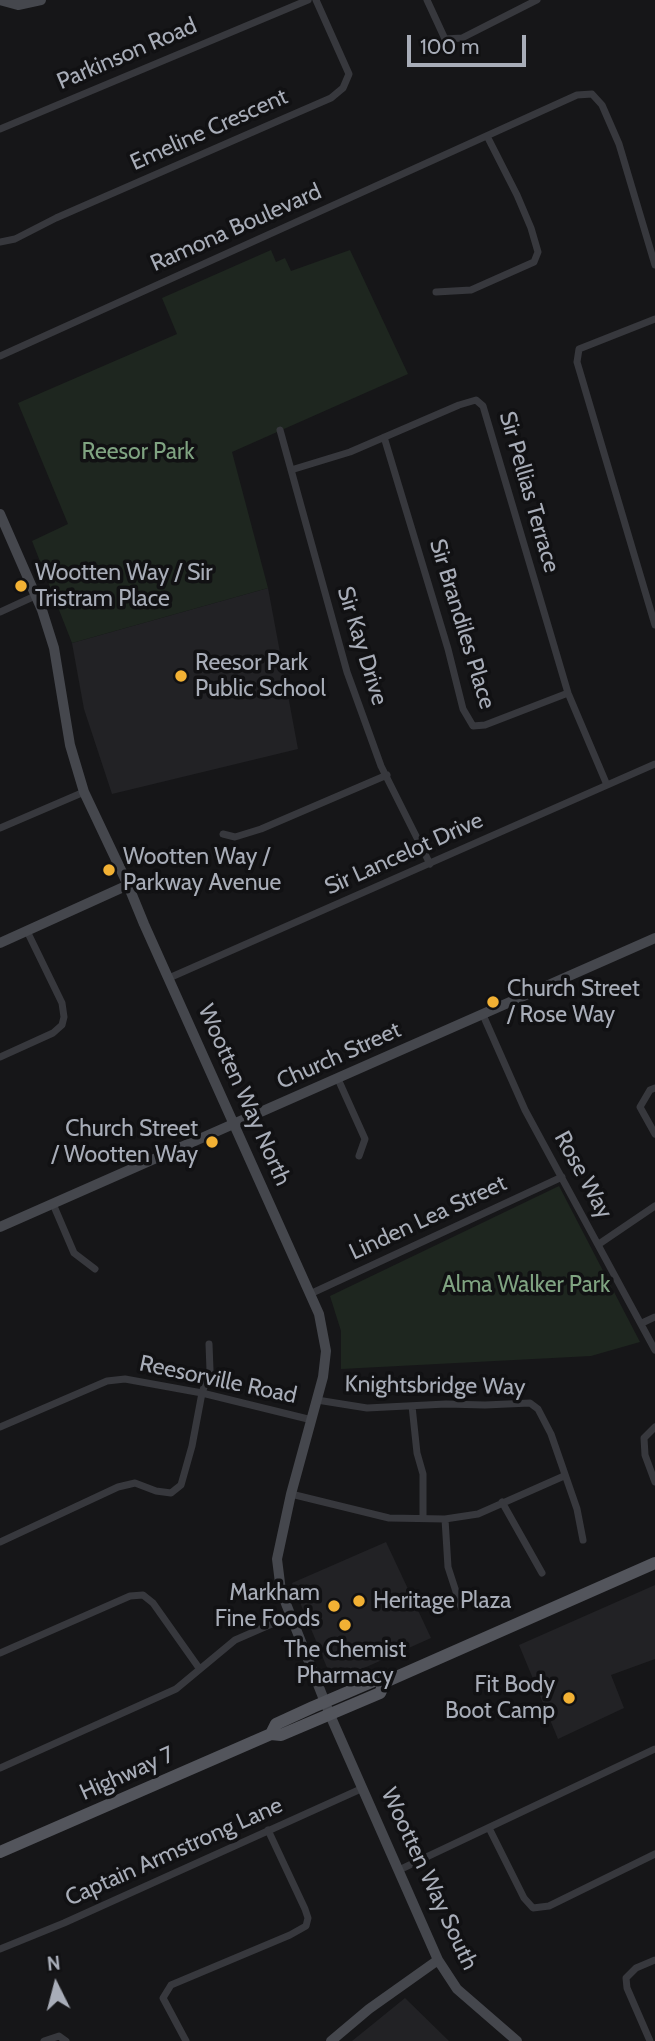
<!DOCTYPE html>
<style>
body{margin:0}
#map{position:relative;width:655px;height:2041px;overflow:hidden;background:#161618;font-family:Cabin,sans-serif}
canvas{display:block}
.north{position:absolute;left:21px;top:1950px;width:70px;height:70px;-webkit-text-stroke:5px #111113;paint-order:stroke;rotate:354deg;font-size:19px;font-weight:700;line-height:28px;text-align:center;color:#a8adb8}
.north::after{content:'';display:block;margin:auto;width:24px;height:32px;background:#a8adb8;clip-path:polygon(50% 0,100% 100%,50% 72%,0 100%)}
.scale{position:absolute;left:407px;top:35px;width:119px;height:32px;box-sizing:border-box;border:4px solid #a8adb8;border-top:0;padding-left:9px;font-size:21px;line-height:24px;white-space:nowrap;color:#a8adb8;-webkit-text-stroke:5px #111113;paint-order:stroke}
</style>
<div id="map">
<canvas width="655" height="2041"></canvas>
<div class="north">N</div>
<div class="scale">100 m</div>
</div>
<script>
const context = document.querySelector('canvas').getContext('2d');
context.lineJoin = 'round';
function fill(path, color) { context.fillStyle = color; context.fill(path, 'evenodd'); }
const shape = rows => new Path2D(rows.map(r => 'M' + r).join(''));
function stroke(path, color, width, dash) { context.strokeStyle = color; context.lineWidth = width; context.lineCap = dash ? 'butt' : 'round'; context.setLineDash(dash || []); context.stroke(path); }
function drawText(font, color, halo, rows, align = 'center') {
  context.font = font + ' Cabin,sans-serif'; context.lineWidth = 7; context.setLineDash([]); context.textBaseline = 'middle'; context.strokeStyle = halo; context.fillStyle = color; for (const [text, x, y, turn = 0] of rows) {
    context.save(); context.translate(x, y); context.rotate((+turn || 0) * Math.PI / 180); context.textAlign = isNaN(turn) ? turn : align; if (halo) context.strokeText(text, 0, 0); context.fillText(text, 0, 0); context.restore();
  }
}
fill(shape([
 [268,588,298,749,112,794,84,709,72,643],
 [386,1542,431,1638,333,1682,292,1583],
 [655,1585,655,1659,611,1675,624,1708,558,1739,519,1645],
 [405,1998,449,2041,352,2041,373,2024]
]), '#222225');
fill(shape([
 [271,250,276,262,285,258,291,271,350,250,408,374,232,452,268,588,72,643,32,541,68,524,18,403,177,334,162,298],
 [559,1186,640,1342,591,1356,341,1369,341,1331,330,1296]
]), '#1e261f');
stroke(shape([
 [427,0,445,39,462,38,537,0],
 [0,129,308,0],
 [0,242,15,239,56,218,278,121,331,98,343,88,349,74,316,0],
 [436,292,471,290,534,262,538,252,531,228,517,195,487,136],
 [655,319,579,349,577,362,655,625],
 [0,356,577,95,592,94,602,105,619,144,655,265],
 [280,430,347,672,381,766,430,864],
 [384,437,448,649,463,709,473,726,485,725,568,693],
 [291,470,350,452,459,405,476,400,483,406,568,693,607,785],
 [0,612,35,596],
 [0,828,84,792],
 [223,834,235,837,261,829,387,775],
 [169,978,655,764],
 [483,1015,525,1110,655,1350],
 [0,1057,53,1033,62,1025,64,1017,62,1003,27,931],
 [338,1079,365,1139,359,1156],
 [655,1088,650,1090,640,1107,655,1134],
 [53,1204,74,1253,95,1269],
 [599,1244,655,1206],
 [310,1294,562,1177],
 [642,1323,655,1317],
 [317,1400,367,1408,446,1404,485,1405,530,1403,538,1409,551,1434,577,1509,583,1540],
 [412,1406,417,1453,423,1474,423,1518],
 [0,1427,107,1381,125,1379,202,1393,312,1420],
 [655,1427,644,1438,645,1455,655,1482],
 [291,1494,389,1518,445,1519,478,1514,564,1476],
 [502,1502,542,1573],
 [445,1519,448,1567,461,1607],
 [0,1542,118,1487,135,1483,156,1491,171,1493,181,1485,192,1446,202,1393,210,1370,209,1344],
 [0,1653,130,1596,143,1595,153,1603,199,1668],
 [0,1768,176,1689,235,1640,290,1616],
 [489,1828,524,1898,533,1908,549,1906,655,1854],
 [399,1870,655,1749],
 [0,1949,64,1923,363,1788],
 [44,2041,59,2036,66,2041],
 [186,2041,163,1998,171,1985,290,1935,306,1926,308,1918,305,1909,268,1830],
 [650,2041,627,1988,626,1978,636,1968,655,1960]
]), '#37383d', 7);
stroke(shape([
 [0,0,18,5,41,0],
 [0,514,42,610,54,648,70,745,84,792,128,885,144,924,319,1314,326,1351,323,1377,291,1494,277,1559,281,1591,330,1715,438,1960,457,1989,517,2041],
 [0,943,128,885],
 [0,1227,655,938],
 [331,2041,369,2009,438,1960]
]), '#45474d', 10);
stroke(shape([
 [271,1734,276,1724,313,1707,376,1680,385,1682,655,1563],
 [0,1852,271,1734,281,1735,380,1693,385,1682]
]), '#53555c', 12);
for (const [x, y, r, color] of [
 [21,586,7,"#f2b134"],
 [181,676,7,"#f2b134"],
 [109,870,7,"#f2b134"],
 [493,1002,7,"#f2b134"],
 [212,1142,7,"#f2b134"],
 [359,1601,7,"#f2b134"],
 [334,1606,7,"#f2b134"],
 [345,1625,7,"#f2b134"],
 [569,1698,7,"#f2b134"]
]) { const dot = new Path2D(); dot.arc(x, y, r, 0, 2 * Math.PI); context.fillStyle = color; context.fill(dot); stroke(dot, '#111113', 2.5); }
drawText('23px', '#a8adb8', '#111113', [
 ["Parkinson Road",127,54,-23],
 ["Emeline Crescent",209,130,-24],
 ["Ramona Boulevard",236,228,-24],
 ["Sir Pellias Terrace",529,492,74],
 ["Sir Brandiles Place",462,624,73],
 ["Sir Kay Drive",362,646,73],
 ["Sir Lancelot Drive",404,854,-24],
 ["Church Street",339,1056,-24],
 ["Wootten Way North",244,1095,66],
 ["Rose Way",583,1175,61],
 ["Linden Lea Street",428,1218,-25],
 ["Reesorville Road",218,1380,12],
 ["Knightsbridge Way",435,1386,1],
 ["Highway 7",127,1774,-24],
 ["Captain Armstrong Lane",174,1852,-24],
 ["Wootten Way South",429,1879,65]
]);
drawText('23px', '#7fa381', '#111113', [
 ["Reesor Park",138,452],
 ["Alma Walker Park",526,1285]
]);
drawText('23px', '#a8adb8', '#111113', [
 ["Wootten Way / Sir",35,573],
 ["Tristram Place",35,599],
 ["Reesor Park",195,663],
 ["Public School",195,689],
 ["Wootten Way /",123,857],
 ["Parkway Avenue",123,883],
 ["Church Street",507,989],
 ["/ Rose Way",507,1015],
 ["Church Street",198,1129,"right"],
 ["/ Wootten Way",198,1155,"right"],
 ["Markham",320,1593,"right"],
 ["Fine Foods",320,1619,"right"],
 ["Heritage Plaza",373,1601],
 ["The Chemist",345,1650,"center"],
 ["Pharmacy",345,1676,"center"],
 ["Fit Body",555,1685,"right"],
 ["Boot Camp",555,1711,"right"]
], 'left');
</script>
